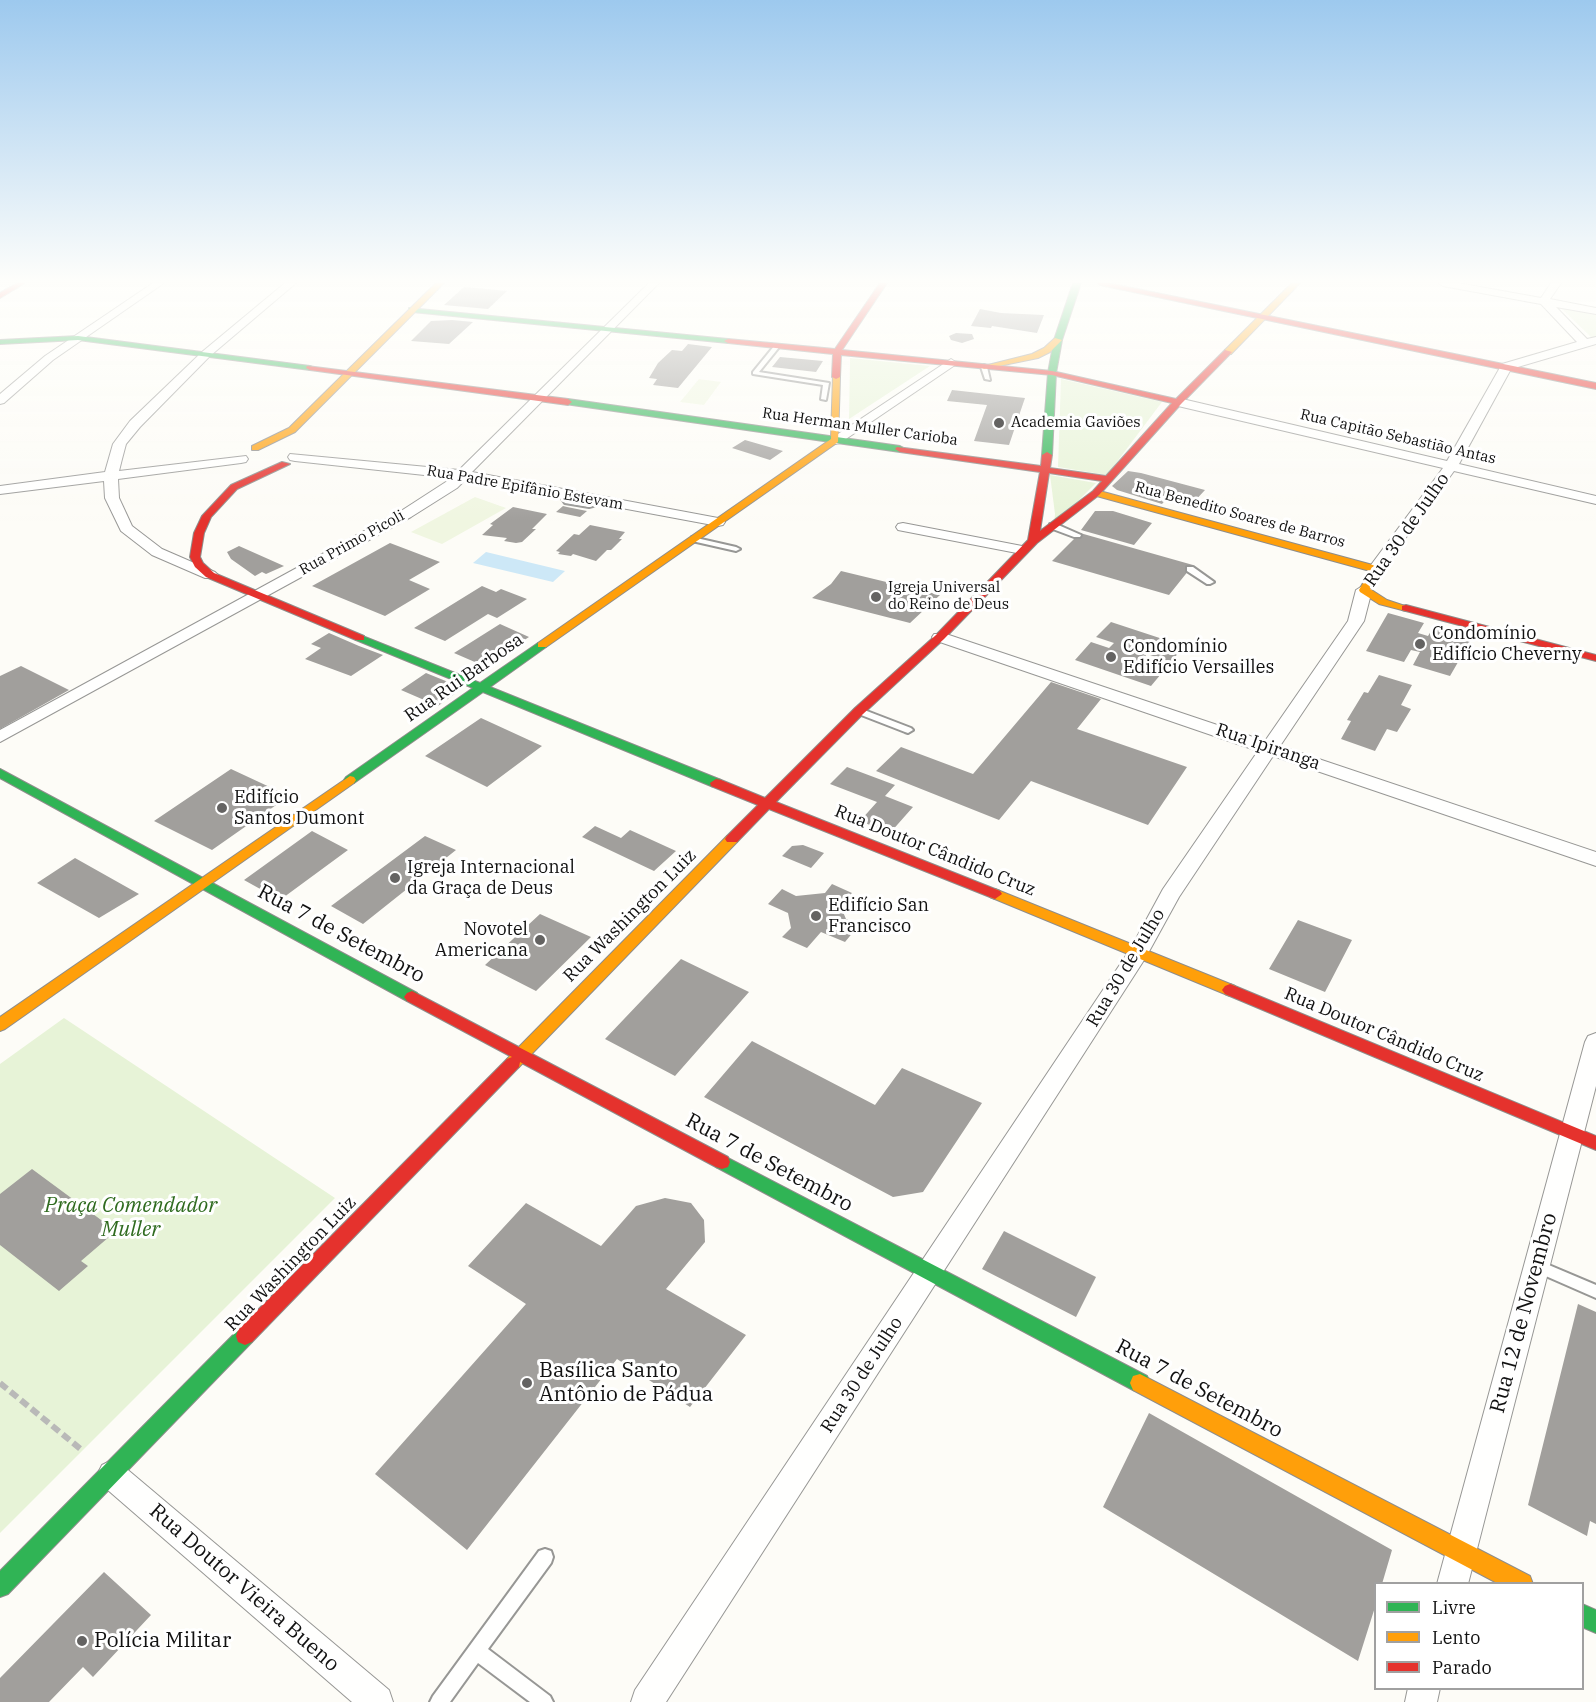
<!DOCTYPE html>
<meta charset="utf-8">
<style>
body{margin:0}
#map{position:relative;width:1596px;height:1702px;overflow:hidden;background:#fdfcf7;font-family:"IBM Plex Serif",serif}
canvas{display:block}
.legend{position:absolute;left:1374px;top:1582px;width:210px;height:108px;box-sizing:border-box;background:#fff;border:2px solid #a0a0a0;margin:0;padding:8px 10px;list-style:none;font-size:18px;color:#111}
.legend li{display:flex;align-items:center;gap:12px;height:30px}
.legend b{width:30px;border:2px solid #a0a0a0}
</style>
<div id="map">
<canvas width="1596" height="1702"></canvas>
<ul class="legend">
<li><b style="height:8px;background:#30b455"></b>Livre</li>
<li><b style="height:8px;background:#ff9f0a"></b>Lento</li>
<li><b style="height:8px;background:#e5322d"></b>Parado</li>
</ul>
</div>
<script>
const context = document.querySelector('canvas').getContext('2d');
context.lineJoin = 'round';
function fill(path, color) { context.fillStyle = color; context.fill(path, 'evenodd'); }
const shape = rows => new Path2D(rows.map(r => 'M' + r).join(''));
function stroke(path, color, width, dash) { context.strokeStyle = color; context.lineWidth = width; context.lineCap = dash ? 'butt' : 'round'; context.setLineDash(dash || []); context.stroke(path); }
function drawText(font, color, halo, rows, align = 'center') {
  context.font = font + ' "IBM Plex Serif",serif'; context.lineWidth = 6; context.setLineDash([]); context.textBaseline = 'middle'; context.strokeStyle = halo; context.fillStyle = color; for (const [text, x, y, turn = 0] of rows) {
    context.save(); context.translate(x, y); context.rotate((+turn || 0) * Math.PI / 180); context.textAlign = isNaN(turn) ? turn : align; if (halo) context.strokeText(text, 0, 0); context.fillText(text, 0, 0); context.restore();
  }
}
fill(shape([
 [1561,308,1596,315,1596,338,1593,339],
 [850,358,930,366,849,419],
 [1061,379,1162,402,1107,475,1058,467],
 [1050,475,1096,483,1054,525,1055,514],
 [64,1018,335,1198,0,1533,0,1064]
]), '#e7f3d7');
fill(shape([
 [699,379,721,382,704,405,680,402],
 [475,497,506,508,442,544,411,532]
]), '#f0f6e1');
fill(shape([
 [486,552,565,571,553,582,473,563]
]), '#cde8f7');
fill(shape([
 [464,287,507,291,488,309,444,305],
 [980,309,1001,313,1044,315,1037,333,992,326,991,328,971,326],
 [452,320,473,322,449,344,411,341,431,321],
 [956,333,972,334,974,339,962,343,951,340,949,336],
 [688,344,712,347,678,388,653,385,657,379,649,378,658,363,672,350,682,351],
 [780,357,823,361,816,372,772,367],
 [952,390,1025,398,1009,445,974,441,987,405,947,401],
 [745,440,783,451,770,460,732,448],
 [1128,471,1141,473,1205,490,1192,504,1168,497,1162,504,1117,490,1112,486],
 [563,506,567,507,587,511,580,517,556,512],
 [513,507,547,514,532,529,536,529,522,542,516,543,504,541,507,538,482,535,493,525,490,524],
 [1095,511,1113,511,1152,523,1134,545,1081,530],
 [590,525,625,532,619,539,622,539,611,550,607,550,596,561,573,554,571,556,558,554,560,552,556,551,574,534,579,535],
 [1080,533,1193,565,1169,595,1052,561],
 [390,543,440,562,409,580,430,589,385,616,312,586],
 [239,546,284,566,266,574,262,572,255,576,231,559,227,552],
 [841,571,940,595,910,623,812,598,831,584],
 [482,586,496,592,501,589,527,599,497,618,488,614,445,641,414,628],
 [1388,613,1424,623,1418,633,1428,636,1434,626,1472,638,1450,676,1413,665,1420,652,1411,650,1404,662,1366,651],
 [1111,622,1184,646,1171,662,1147,654,1142,660,1166,668,1151,686,1075,660,1091,642,1109,648,1114,643,1096,637],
 [500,624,529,637,484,666,454,653],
 [329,633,359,646,383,655,351,676,305,659,321,648,311,644],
 [21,666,69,690,0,729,0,676],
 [426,673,463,688,438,706,401,690],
 [1379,675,1412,685,1401,705,1411,709,1397,732,1387,729,1375,751,1341,739,1351,721,1347,720,1364,692,1368,693],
 [1051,682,1101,699,1077,729,1187,767,1148,825,1031,781,999,820,876,771,901,747,973,774],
 [481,718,542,746,487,787,425,756],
 [847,767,895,785,885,796,913,807,890,833,860,821,877,802,830,784],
 [231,769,289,796,212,850,154,821],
 [595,826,621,838,630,830,676,851,654,871,582,837],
 [312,831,348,850,280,900,244,880],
 [425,836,456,850,363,924,331,906],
 [803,845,824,853,811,868,782,856,792,846],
 [75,858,139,894,99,918,37,883],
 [832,884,852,893,840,905,846,919,859,925,845,942,821,932,807,948,782,937,791,928,788,913,768,904,782,889,796,896,825,893],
 [540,914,591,937,536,991,485,965],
 [1298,920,1352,940,1325,992,1269,969],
 [681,959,749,992,675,1076,605,1039],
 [752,1041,875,1105,902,1068,982,1103,923,1192,893,1197,704,1097],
 [32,1169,116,1231,81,1261,88,1266,59,1291,0,1245,0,1194],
 [665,1198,691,1203,704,1220,705,1242,666,1289,746,1335,690,1407,617,1359,467,1550,375,1474,526,1304,468,1266,526,1203,601,1246,636,1206],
 [1004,1231,1096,1277,1076,1317,982,1269],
 [1578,1304,1596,1312,1596,1524,1590,1521,1587,1536,1528,1505],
 [1149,1413,1392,1550,1382,1584,1376,1584,1376,1604,1358,1661,1103,1507],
 [104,1572,151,1615,93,1677,83,1667,49,1702,0,1702,0,1678]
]), '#a19f9c');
const lane = shape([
 [775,345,780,346,759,372,829,383,826,400,821,399,823,385,753,374,753,372,775,345],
 [984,365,987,367,990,380,985,379,981,367,984,365],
 [559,491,565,491,571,499,589,503,607,499,611,501,589,507,565,503,558,493,559,491],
 [1050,524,1056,524,1081,535,1080,537,1074,537,1050,528,1050,524],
 [692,537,736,547,740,549,736,551,692,541,692,537],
 [1187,567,1193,567,1214,582,1210,584,1207,584,1187,571,1187,567],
 [859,708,911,728,913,730,908,733,905,732,856,713,854,711,856,709,859,708],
 [1537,1260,1596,1285,1596,1298,1532,1270,1530,1266,1532,1262,1537,1260],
 [545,1549,551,1551,553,1557,551,1563,488,1649,550,1696,553,1702,530,1702,478,1663,450,1702,430,1702,433,1696,539,1551,545,1549]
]);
const street = shape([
 [153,283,164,283,53,360,4,403,0,404,0,394,45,356,153,283],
 [285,283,296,283,210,356,140,427,126,444,122,459,119,471,246,456,248,459,246,462,241,463,118,479,119,498,132,526,162,549,215,572,218,575,215,578,205,578,152,555,121,531,105,498,104,481,0,494,0,486,105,472,113,444,130,421,202,352,285,283],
 [649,283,659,283,472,472,718,518,723,519,725,522,723,525,718,526,466,479,457,488,411,517,0,742,0,730,401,511,452,478,295,461,290,460,288,457,290,454,459,470,649,283],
 [1438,283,1458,283,1541,298,1551,283,1561,283,1550,299,1596,308,1596,314,1556,307,1587,339,1596,337,1596,344,1511,369,1459,464,1596,496,1596,504,1454,471,1381,572,1376,574,1368,569,1443,468,1178,406,1172,402,1178,398,1447,461,1502,364,1577,342,1541,304,1443,286,1438,283],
 [951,359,957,363,955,365,840,443,835,444,829,440,951,359],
 [903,523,1022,546,1029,550,1022,554,898,530,896,527,898,524,903,523],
 [1364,585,1372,590,1364,621,1280,746,1596,852,1596,866,1273,756,1179,897,1146,957,666,1702,631,1702,635,1690,1131,948,1163,889,1258,751,934,640,932,637,934,634,946,634,1265,741,1348,621,1356,590,1364,585],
 [1596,1033,1596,1086,1468,1584,1437,1584,1585,1042,1588,1036,1596,1033],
 [112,1460,122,1465,389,1690,393,1702,352,1702,102,1485,97,1475,102,1465,112,1460],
 [1408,1688,1440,1688,1437,1702,1405,1702,1408,1688]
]);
const fast = shape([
 [1073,283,1081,283,1062,340,1056,373,1052,455,1047,458,1042,455,1048,373,1054,340,1073,283],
 [409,308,728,339,732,341,728,343,412,312,409,312,409,308],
 [78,336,310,366,314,368,310,370,78,340,0,344,0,340,78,336],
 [568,399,900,446,905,449,900,452,565,404,564,402,568,399],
 [360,635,480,683,538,643,546,643,546,647,490,687,721,780,722,783,716,787,711,786,483,692,354,783,346,783,344,780,346,777,473,688,356,640,354,638,360,635],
 [0,769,417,993,420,997,417,1001,407,1001,0,778,0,769],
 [722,1155,1147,1376,1150,1383,1147,1390,1140,1392,1133,1390,716,1167,714,1162,716,1157,722,1155],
 [245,1327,252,1330,254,1336,252,1342,8,1594,0,1597,0,1571,238,1330,245,1327],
 [1582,1604,1596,1610,1596,1633,1582,1627,1582,1604]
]);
const slow = shape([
 [436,283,444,283,295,432,258,450,252,450,252,446,289,428,436,283],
 [1292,283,1300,283,1231,354,1225,354,1225,350,1292,283],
 [1055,338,1062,340,1050,352,1038,358,984,369,980,367,1032,354,1044,348,1055,338],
 [833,375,840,377,838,442,546,647,538,647,538,643,831,439,833,375],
 [1096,490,1380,567,1381,569,1370,589,1387,600,1411,608,1406,611,1379,604,1360,592,1359,590,1370,571,1093,495,1091,493,1096,490],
 [350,776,354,777,356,780,354,783,5,1029,0,1031,0,1017,350,776],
 [732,835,739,839,737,842,519,1067,513,1069,507,1067,505,1063,507,1059,727,836,732,835],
 [995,889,1235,986,1238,990,1235,994,1230,996,1225,994,990,897,988,894,995,889],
 [1140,1374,1530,1576,1533,1584,1499,1584,1133,1390,1130,1383,1133,1376,1140,1374]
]);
const jam = shape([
 [17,283,25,283,0,298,0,293,17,283],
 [880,283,887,283,842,350,1052,371,1176,399,1225,350,1232,352,1181,404,1099,495,1037,543,944,639,863,714,776,802,1000,891,1002,894,995,899,769,809,737,842,727,842,725,839,727,836,758,805,711,786,710,783,716,779,721,780,765,798,855,708,936,635,1028,540,1040,472,900,452,895,449,897,447,1041,466,1042,455,1047,452,1052,455,1050,468,1106,476,1172,403,1052,375,841,355,840,377,836,379,832,377,833,354,728,343,724,341,728,339,835,349,880,283],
 [1049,473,1102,481,1093,491,1040,531,1049,473],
 [1097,283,1108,283,1596,383,1596,389,1100,285,1097,283],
 [307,366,568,399,572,402,568,405,310,370,306,368,307,366],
 [282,462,290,464,237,489,211,517,204,533,200,557,203,563,214,573,364,636,364,640,356,640,206,577,195,567,190,557,194,533,202,516,231,485,282,462],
 [1406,605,1596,655,1596,661,1402,610,1402,606,1406,605],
 [1230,984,1596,1136,1596,1150,1225,994,1222,990,1225,986,1230,984],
 [412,991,728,1157,730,1162,728,1167,722,1169,716,1167,520,1062,519,1067,252,1342,245,1345,238,1342,236,1336,238,1330,507,1059,512,1057,407,1001,404,997,407,993,412,991]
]);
stroke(lane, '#979795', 4);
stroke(street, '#979795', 2);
stroke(fast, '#8e8d8b', 2);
stroke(slow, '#8e8d8b', 2);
stroke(jam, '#8e8d8b', 2);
stroke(shape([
 [0,1383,83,1451]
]), '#b9b9b8', 6, [9, 4.5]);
fill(lane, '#fffffe');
fill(street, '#fffffe');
fill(fast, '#30b455');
fill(slow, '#ff9f0a');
fill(jam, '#e5322d');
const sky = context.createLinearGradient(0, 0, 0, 521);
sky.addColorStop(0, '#9dc9ee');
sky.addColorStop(0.54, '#fefefb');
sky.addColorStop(1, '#fefefb00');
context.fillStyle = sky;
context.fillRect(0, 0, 1596, 521);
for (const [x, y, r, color] of [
 [999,423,6,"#646362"],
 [876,597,6,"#646362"],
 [1420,644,6,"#646362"],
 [1111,657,6,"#646362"],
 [222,808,6,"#646362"],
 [395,878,6,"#646362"],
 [816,916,6,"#646362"],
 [540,940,6,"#646362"],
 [527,1383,6,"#646362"],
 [82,1641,6,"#646362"]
]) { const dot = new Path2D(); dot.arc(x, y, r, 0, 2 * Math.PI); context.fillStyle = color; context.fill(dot); stroke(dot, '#fff', 2); }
drawText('15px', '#111', '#fff', [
 ["Academia Gaviões",1011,423],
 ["Igreja Universal",888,588],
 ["do Reino de Deus",888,605]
], 'left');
drawText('15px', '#111', '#fff', [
 ["Rua Herman Muller Carioba",860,427,8],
 ["Rua Capitão Sebastião Antas",1398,437,13],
 ["Rua Padre Epifânio Estevam",525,488,10],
 ["Rua Benedito Soares de Barros",1240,515,15],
 ["Rua Primo Picoli",352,543,-29]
]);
drawText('18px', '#111', '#fff', [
 ["Rua 30 de Julho",1407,530,-55],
 ["Rua Rui Barbosa",464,678,-35],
 ["Rua Ipiranga",1268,747,19],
 ["Rua Doutor Cândido Cruz",935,851,22],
 ["Rua Washington Luiz",630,916,-45],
 ["Rua 30 de Julho",1126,968,-59],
 ["Rua Doutor Cândido Cruz",1384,1035,23],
 ["Rua Washington Luiz",291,1264,-46],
 ["Rua 30 de Julho",862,1375,-57]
]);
drawText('18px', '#111', '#fff', [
 ["Condomínio",1432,634],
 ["Edifício Cheverny",1432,655],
 ["Condomínio",1123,647],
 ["Edifício Versailles",1123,668],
 ["Edifício",234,798],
 ["Santos Dumont",234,819],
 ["Igreja Internacional",407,868],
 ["da Graça de Deus",407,889],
 ["Edifício San",828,906],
 ["Francisco",828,927],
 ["Novotel",528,930,"right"],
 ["Americana",528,951,"right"]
], 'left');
drawText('21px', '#111', '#fff', [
 ["Rua 7 de Setembro",341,934,28],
 ["Rua 7 de Setembro",769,1163,28],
 ["Rua 12 de Novembro",1524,1313,-75],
 ["Rua 7 de Setembro",1199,1389,28],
 ["Rua Doutor Vieira Bueno",244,1588,41]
]);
drawText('italic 21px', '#2f6b1f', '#fff', [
 ["Praça Comendador",131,1206],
 ["Muller",131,1230]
]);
drawText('21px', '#111', '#fff', [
 ["Basílica Santo",539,1371],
 ["Antônio de Pádua",539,1395],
 ["Polícia Militar",94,1641]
], 'left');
</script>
